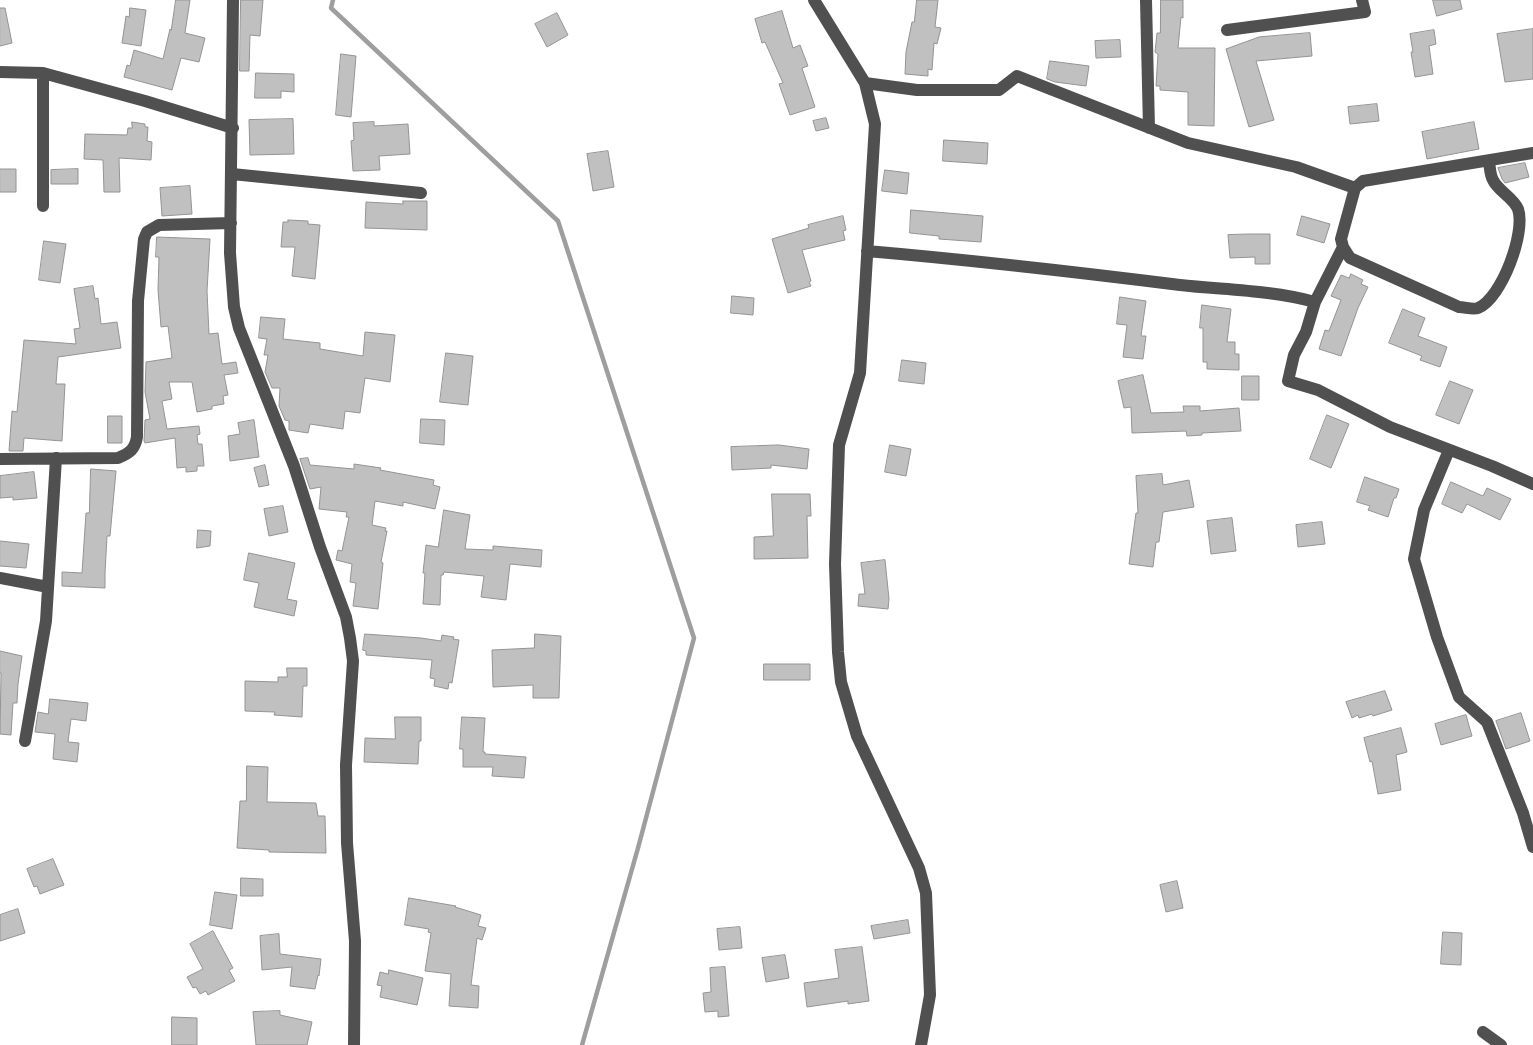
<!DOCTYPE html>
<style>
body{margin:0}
canvas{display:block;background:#fff}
</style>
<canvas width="1533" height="1045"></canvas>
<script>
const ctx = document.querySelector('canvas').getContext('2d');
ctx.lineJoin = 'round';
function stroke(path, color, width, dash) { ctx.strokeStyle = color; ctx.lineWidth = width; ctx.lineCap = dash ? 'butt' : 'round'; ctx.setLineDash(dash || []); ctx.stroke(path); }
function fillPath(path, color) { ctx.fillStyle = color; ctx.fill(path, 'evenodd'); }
const stream = new Path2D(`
 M333 0 331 8 558 221 694 638 638 848 582 1045`);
const building = new Path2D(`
 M176 0H190L185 33 205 38 199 62 181 58 172 90 124 77 127 65 130 66 134 50 163 59 170 29 171 30Z
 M241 0H263L260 36 250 35 249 71H240Z
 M917 0H938L935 27 941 28 937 44 934 43 932 70 928 69V76L905 74 906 52 912 22H914Z
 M1161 0H1183V18L1181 17 1178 48H1215L1214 126 1188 125V92L1160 90V86H1156L1158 54 1155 52 1157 33H1160Z
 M1433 0H1460L1462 9 1437 16Z
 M0 8H5L12 43 0 46Z
 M130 8 146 10 141 46 122 43 126 16 129 17Z
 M782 11 793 48 800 45 808 66 802 68 815 107 790 115 779 84 783 83 765 42 762 43 755 19Z
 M557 13 568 35 547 47 535 24Z
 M1533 29V79L1505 82 1497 34Z
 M1434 30 1436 44 1429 46 1433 74 1415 77 1411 52H1413L1410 34Z
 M1310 33 1312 56 1256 61 1274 120 1249 127 1226 49 1259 37Z
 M1120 40 1121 57 1096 58 1095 41Z
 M341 54 356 56 351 117 336 115Z
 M1050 61 1089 66 1086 86 1055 82 1047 79Z
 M256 73 294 74V92L281 91V98H255Z
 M1377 104 1379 121 1350 124 1348 107Z
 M826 118 829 128 816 131 813 121Z
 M293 119 294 154 250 155 249 120Z
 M132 122 145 124V127H148L147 141 152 142 151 160 119 158 120 192H104L103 160 84 159 85 134 127 135 128 128H132Z
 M374 122V126L408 124 410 154 379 156 380 170 353 171 351 141 354 140 353 123Z
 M1474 122 1479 149 1427 159 1422 132Z
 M944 140 988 143 987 164 943 161Z
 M608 151 614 187 593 191 587 154Z
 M1525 163 1529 177 1505 183 1502 179 1498 168Z
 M0 169H16V192H0Z
 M78 169V184H51V170Z
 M885 170 909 173 907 194 882 191Z
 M190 186 192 214 162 216 160 188Z
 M403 201H427V230L365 228 366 202 403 204Z
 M911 210 983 216 981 242 939 239V236L910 233Z
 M843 216 846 230 843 231 845 240 802 250 811 281 809 282 811 286 788 293 772 239 809 228 808 225Z
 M1302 216 1330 224 1324 243 1297 235Z
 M288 220 308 221V224L320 225 315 279 292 276 295 247H281L283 222H288Z
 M1249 234H1270V264H1255V257L1230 258 1228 235Z
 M157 237 210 239 207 291 209 334 218 333 222 364 236 362 238 373 224 375 228 395 223 396 224 404 212 406V409L197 412 192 382H169L172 399 162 401 167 429 199 426 200 434 197 435 198 444H202L204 466H197V471L186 472V467L177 468 175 438 145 443 144 441 145 420 150 419 145 392 146 362 172 358 168 326 161 327 158 290 159 257H156Z
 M44 241 66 244 60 283 39 280Z
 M1351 274 1363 280 1361 284 1368 287 1358 308 1341 356 1319 349 1325 330 1329 331 1341 300 1331 296 1341 275 1349 278Z
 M93 286 95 299 98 298 101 324 117 322 121 348 58 357 56 384H65L62 441 24 438 23 451H9L12 411 17 412 24 340 76 344 74 329 80 328 74 289Z
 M732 296 754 298 753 315 731 313Z
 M1120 297 1146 301 1141 336H1146L1143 359 1123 357 1127 325 1117 324Z
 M1202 305 1231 309 1227 342H1235V354H1239V370L1207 369V362H1203V328H1200Z
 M1403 309 1425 318 1418 336 1447 347 1440 367 1420 360 1422 356 1389 343Z
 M261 317 285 319 283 339 320 343V349L363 356 365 332 395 335 390 382 365 378 360 413 345 411 343 429 310 424 308 433 289 430V421L285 420 279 406 280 388H272L265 372 268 355H264L267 339 259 338Z
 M446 353 473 356 468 405 440 402Z
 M902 360 926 363 924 384 899 381Z
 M1143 375 1151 413 1184 412 1183 406H1200V411L1239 408 1241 431 1202 433V435L1187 436 1186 431 1132 433 1131 407 1124 408 1118 381Z
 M1242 376H1259V400H1242Z
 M1450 381 1473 390 1459 424 1436 415Z
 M1327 415 1349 424 1331 468 1310 459Z
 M108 416H122V443H108Z
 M421 419 445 420 444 445 420 443Z
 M254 420 259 457 230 461 228 436 240 434 238 423Z
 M779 445 809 449 807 469 771 465V468L732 470 731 447Z
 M890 445 911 449 906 476 885 472Z
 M308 458 310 465 354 469V464L381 468 380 470 434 480 433 485 440 487 435 509 403 502V506L375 501 372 525 386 528 385 531H387L381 562 383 563 378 609 353 606 356 583 350 582 352 564 336 560 338 550 342 551 349 517H346L347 512 319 509 321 487 310 489 300 459Z
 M265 465 269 485 259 487 254 468Z
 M91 469 116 471 110 536H107L105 573V588L62 586V572L82 573 86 513H89Z
 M34 472 37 498 13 500V497L0 498V476Z
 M1162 474 1163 485 1189 480 1194 507 1163 512 1159 542H1156L1153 567 1129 564 1136 513H1138L1136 476Z
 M1365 477 1399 489 1396 498H1394L1388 517 1368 510 1370 506 1357 502Z
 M1451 482 1483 496 1487 488 1511 499 1500 520 1467 504 1462 513 1442 504Z
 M772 494H810L811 516H807L808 558 754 559V537L773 536Z
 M283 506 288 532 269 536 264 509Z
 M444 510 470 515 465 549 493 550V546L542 550 541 567 510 564 506 600 481 597 484 576 444 572 443 575H441L440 605 423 604 425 573H423L426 545 438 547Z
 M1232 518 1236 551 1211 554 1207 521Z
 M1322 522 1325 544 1298 547 1296 525Z
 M198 530 211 531 210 546 197 548Z
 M0 541 29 544 26 568 0 566Z
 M249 553 295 563 287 599 297 601 294 616 254 607 259 583 244 580Z
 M885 560 889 599 888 609 858 606 859 594H865L861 563Z
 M365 634 421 638 441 641 442 635 454 637 453 639 459 640 452 683 449 682 448 689 434 686 435 679 430 678 432 660 366 655V651L363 650Z
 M535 634 561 636 559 698H533V685L493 687 492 650 534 648Z
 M0 651 22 656 18 684 17 703H13L11 735 0 734 1 673H0Z
 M764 664H810V680H764Z
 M287 668H307V686H303L302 717 274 715 275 712 245 711V681L278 682V677H287Z
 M1385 691 1392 710 1373 716 1372 714 1359 718 1358 715 1352 718 1346 702Z
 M50 699 88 703 86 721 71 719 68 742 79 743 77 762 53 759 55 734 35 732 38 712 48 714Z
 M1521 713 1530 741 1506 749 1496 721Z
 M1466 715 1472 736 1441 745 1435 724Z
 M395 717H421V741H419L418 764 364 762 365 738 395 739Z
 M462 717 485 718 483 752H485V754L526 757 524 778 492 776 493 767H463V749H460Z
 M1401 728 1407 752 1396 755 1401 790 1378 794 1372 761 1370 762 1364 738Z
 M247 766 268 767 267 802 316 803 318 816H325L326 853 269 852V850L237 848 240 801H246Z
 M53 859 64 885 40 894 37 886 34 887 27 869Z
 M241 878 263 879V896H241Z
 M1177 881 1183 908 1166 912 1160 885Z
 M215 892 237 895 232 929 210 925Z
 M409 898 456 906 455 907 481 915 478 926 486 928 482 940 477 938 471 985 479 986 478 1008 449 1006 451 974 425 971 431 933 428 932 429 929 405 925Z
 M18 909 25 933 0 941V915Z
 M908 920 910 933 874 939 871 926Z
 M740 927 742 948 719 950 717 929Z
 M213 931 233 968 229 970 235 981 208 995 206 991 200 994 196 987 193 988 187 977 203 969 190 944Z
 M1443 932 1462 933 1461 965 1441 964Z
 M279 934 280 954 321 959 319 976 318 975 315 989 290 986 292 967 262 970 260 936Z
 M862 947 869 1001 848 1004V1001L807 1007 804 983 839 978 835 950Z
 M785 955 789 978 766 982 762 958Z
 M725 967 729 1016 718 1017V1011L705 1012 703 993 711 992 710 968Z
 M389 970 423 978 417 1005 380 997 382 986 377 985 380 972 388 974Z
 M280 1011V1015L312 1022 307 1045H256L253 1012Z
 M172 1017 197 1018V1045H172Z`);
const minor = new Path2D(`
 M233 0 230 253 234 307 239 328 294 466 320 547 346 617 350 638 353 661 346 765 347 843 355 941 354 1045
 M814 0 865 83 875 124 860 373 839 445 835 564 838 652 841 682 857 736 919 868 926 893 930 995 921 1045
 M1146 0 1149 128
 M1227 30 1365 12 1362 0
 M0 72 43 73 145 101 233 128
 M43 73V206
 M865 83 917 90H999L1017 76 1188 143 1296 167 1355 188
 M1489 162C1490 167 1490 175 1493 180 1498 191 1513 197 1518 209 1526 232 1502 298 1478 308 1473 310 1465 307 1459 307L1350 258 1343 247 1341 239 1355 188 1363 181 1533 153
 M232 174 421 193
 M867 251C971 260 1076 272 1180 285 1225 290 1271 290 1315 302L1343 247
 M1315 302 1306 332 1294 355 1288 381 1318 390 1390 427 1492 466 1533 484
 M1449 450 1424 510 1414 559 1437 637 1459 697 1487 722 1523 813 1533 847
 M0 459 118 458C130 453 135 449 137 437L138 301 144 239 147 232 159 225 231 223
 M0 578 48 587
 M25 741 46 621 56 458
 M1483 1032 1501 1045`);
stroke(stream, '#9e9e9e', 4.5);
fillPath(building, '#c0c0c0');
stroke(building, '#949494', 1);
stroke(minor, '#505050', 12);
</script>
